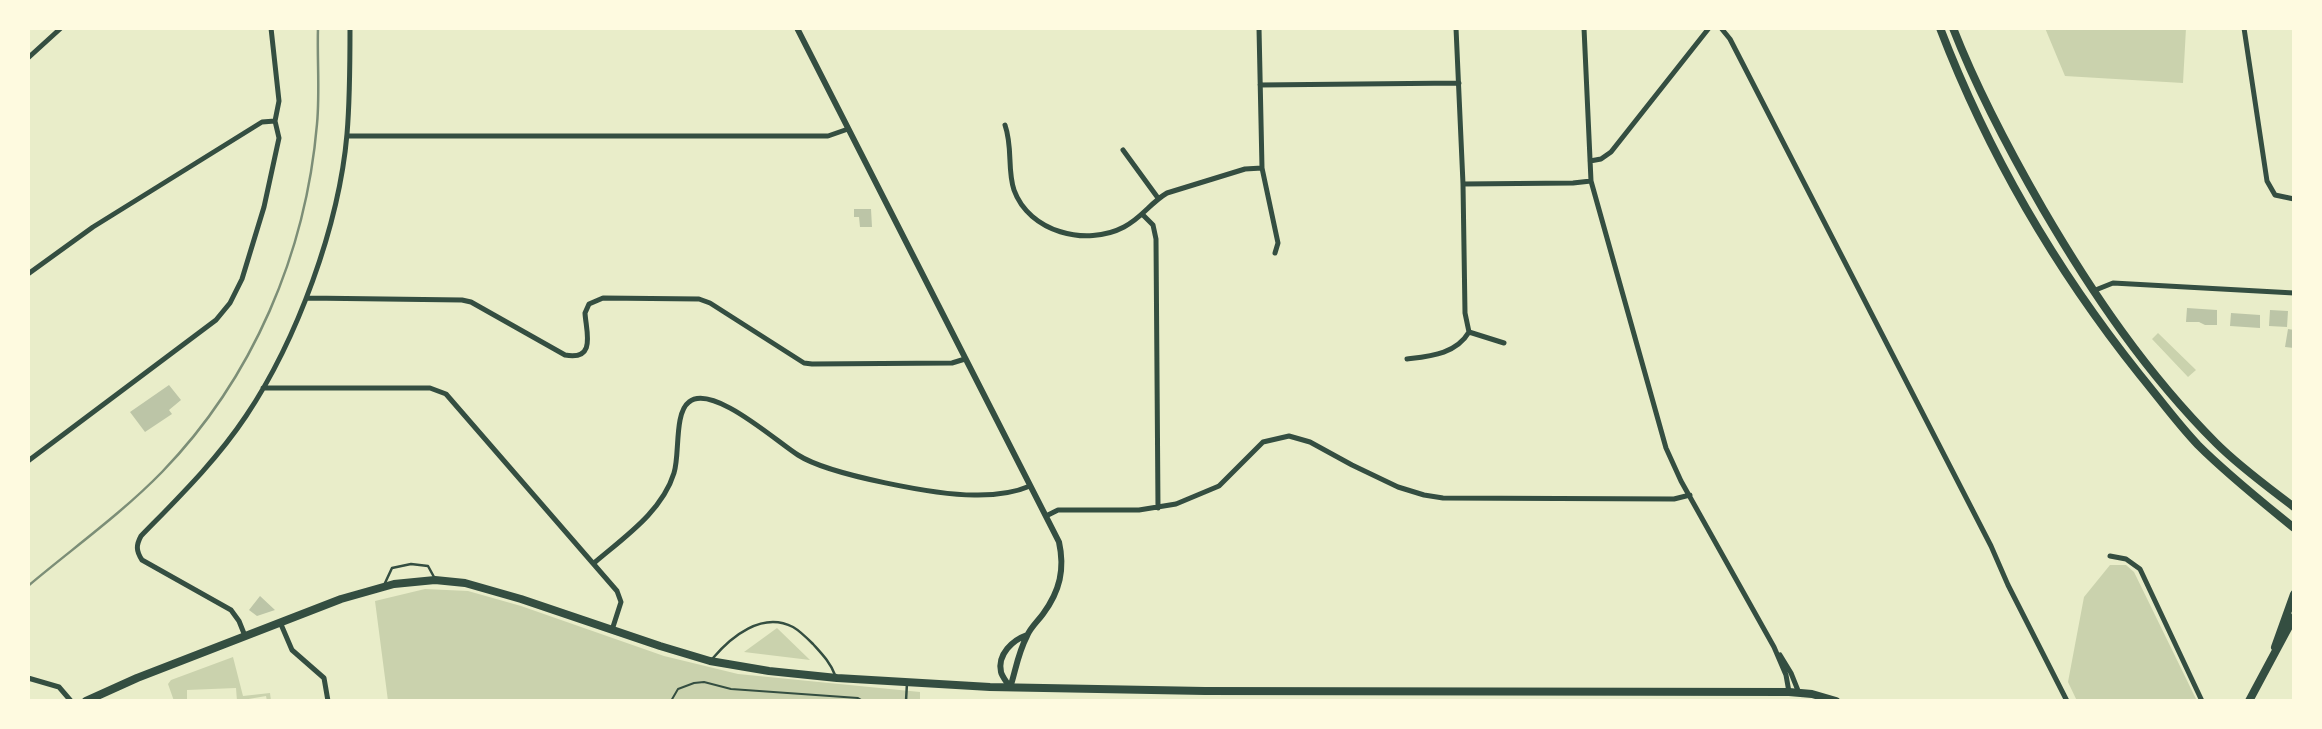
<!DOCTYPE html>
<style>
body{margin:0}
#map{position:relative;width:2322px;height:729px;overflow:hidden;background:#e9edc9;font-family:Arial,sans-serif}
canvas{display:block}
.frame{position:absolute;inset:0;border:30px solid #fefae0;pointer-events:none}
</style>
<div id="map">
<canvas width="2322" height="729"></canvas>
<div class="frame"></div>
</div>
<script>
const ctx = document.querySelector('canvas').getContext('2d');
ctx.lineJoin = 'round';
function fillPath(path, color) { ctx.fillStyle = color; ctx.fill(path, 'evenodd'); }
function stroke(path, color, width, dash) { ctx.strokeStyle = color; ctx.lineWidth = width; ctx.lineCap = dash ? 'butt' : 'round'; ctx.setLineDash(dash || []); ctx.stroke(path); }
const green = new Path2D(`
 M2045 28H2186L2183 83 2065 76Z
 M2158 333 2196 370 2188 377 2152 339Z
 M2110 565H2126L2134 572 2197 701H2077L2068 682 2084 597Z
 M425 589 468 591 521 606 664 656 738 674 920 692V701H388L375 601Z
 M777 628 810 660 744 652Z
 M233 657 243 696 270 693 271 701H267L266 696 237 701 236 688 187 690V701H174L168 684 171 680Z`);
const building = new Path2D(`
 M854 209H871L872 227H860L859 217H854Z
 M2187 308 2217 310V325H2205L2199 322H2186Z
 M2270 310 2288 311 2287 327 2269 326Z
 M2231 313 2260 315V328L2230 326Z
 M2288 329 2294 330V348L2285 347Z
 M169 385 181 400 169 410 172 414 145 432 130 412Z
 M260 596 275 610 257 616 249 610Z`);
const path = new Path2D(`
 M671 701 678 689 694 683 704 682 731 689 858 698 863 701`);
const service = new Path2D(`
 M385 583 392 568 411 564 428 566 434 577
 M713 658C731 637 762 611 793 627 800 631 807 638 813 644 822 654 830 662 835 675
 M906 701 907 683`);
const minor = new Path2D(`
 M1259 28 1262 168 1278 243 1275 253
 M1456 28 1463 184 1465 313 1469 332 1504 343
 M1584 28 1591 181 1666 448 1681 481 1774 647 1786 675 1789 692
 M1721 28 1730 39 1991 546 2008 585 2067 701
 M2244 28 2267 181 2275 195 2294 199
 M28 58 61 28
 M1260 85 1459 83
 M1005 125C1013 148 1007 169 1014 190 1029 232 1086 247 1124 227 1143 217 1150 203 1167 193L1245 169 1262 168
 M347 136H828L848 129
 M1123 150 1158 198
 M1590 161 1601 159 1611 152 1709 28
 M1463 184 1573 183 1591 181
 M1143 215 1153 225 1156 239 1158 508
 M28 274 93 227 262 122 275 121
 M2093 291 2113 283 2294 293
 M307 298 462 300 471 302 565 355C597 361 586 331 585 313L589 304 603 298 699 299 710 303 804 363 812 364 952 363 965 359
 M1407 359C1431 356 1456 354 1469 332
 M263 388H430L446 394 617 591 621 602 612 630
 M28 461 216 320 230 303 242 279 264 207 279 138 275 121 279 101 271 28
 M1046 516 1058 510H1139L1176 504 1219 486 1263 442 1289 436 1310 442 1352 465 1398 487 1424 495 1443 498 1674 499 1690 495
 M2110 556 2126 559 2140 569 2202 701
 M594 563C623 538 662 512 674 473 680 455 674 413 689 402 712 383 777 442 798 455 829 475 940 496 978 495 996 495 1014 493 1030 486
 M280 622 292 650 324 678 328 701
 M245 636 239 621 231 610 142 560C136 551 136 545 141 536 178 498 216 461 246 416 297 340 339 226 347 134 350 99 350 63 350 28
 M1780 655 1791 673 1799 693
 M28 678 59 687 71 701`);
const tertiary = new Path2D(`
 M797 28 1059 542C1065 569 1060 591 1043 614 1038 621 1030 628 1027 636 1018 653 1016 669 1010 688
 M1010 688C1008 683 1002 677 1001 672 997 654 1013 640 1027 635`);
const primary = new Path2D(`
 M1940 28C1988 153 2057 271 2140 375 2159 398 2177 423 2198 445 2228 475 2261 501 2294 528
 M1953 28C1978 92 2009 150 2043 209 2092 293 2147 374 2216 443 2240 467 2268 487 2294 507
 M2275 647 2294 594
 M86 701 137 678 341 599 394 584 435 580 465 583 521 599 660 646 710 661 769 671 837 678 990 687 1205 691 1789 692 1812 694 1836 701
 M2249 701 2294 617`);
const rail = new Path2D(`
 M28 586C73 548 121 514 162 472 253 378 306 253 317 124 320 92 317 60 318 28`);
fillPath(green, '#cad2ad');
fillPath(building, '#bcc5a7');
stroke(path, '#344e41', 2);
stroke(service, '#344e41', 2.5);
stroke(minor, '#344e41', 5);
stroke(tertiary, '#344e41', 6);
stroke(primary, '#344e41', 8);
stroke(rail, '#7c8e77', 2.5);
</script>
